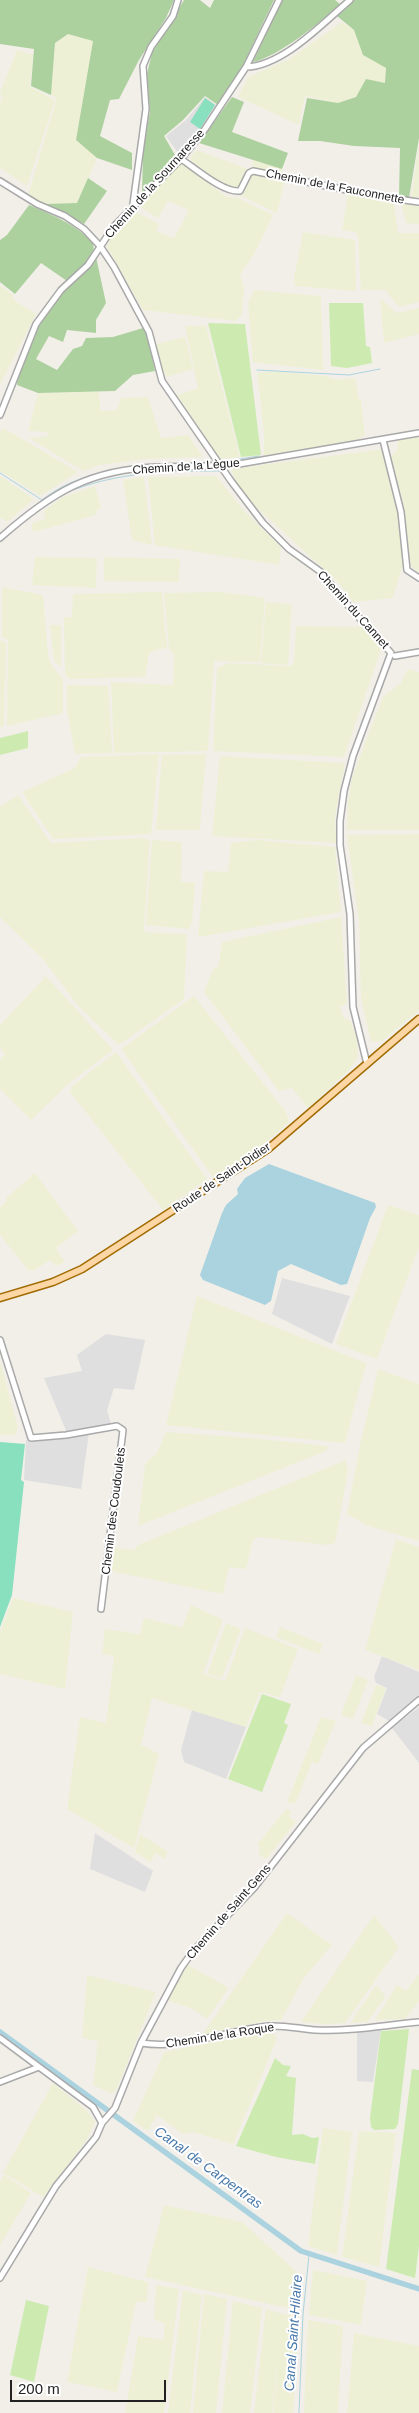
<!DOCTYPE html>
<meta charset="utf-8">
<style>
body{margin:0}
#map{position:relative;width:419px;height:2413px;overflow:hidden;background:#f2efe9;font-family:Helvetica,sans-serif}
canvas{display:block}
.scale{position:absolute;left:10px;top:2380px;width:156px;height:22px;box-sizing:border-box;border:2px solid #222;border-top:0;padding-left:6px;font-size:15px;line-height:18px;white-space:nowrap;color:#222;-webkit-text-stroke:4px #fff;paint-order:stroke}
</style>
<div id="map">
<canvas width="419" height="2413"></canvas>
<div class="scale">200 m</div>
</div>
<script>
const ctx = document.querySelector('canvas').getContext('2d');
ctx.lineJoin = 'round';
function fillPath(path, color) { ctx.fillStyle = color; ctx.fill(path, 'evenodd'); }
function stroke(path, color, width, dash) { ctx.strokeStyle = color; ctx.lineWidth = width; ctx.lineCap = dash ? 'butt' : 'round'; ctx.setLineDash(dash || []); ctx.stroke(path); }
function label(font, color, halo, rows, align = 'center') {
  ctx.font = font + ' Helvetica,sans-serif'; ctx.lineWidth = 4; ctx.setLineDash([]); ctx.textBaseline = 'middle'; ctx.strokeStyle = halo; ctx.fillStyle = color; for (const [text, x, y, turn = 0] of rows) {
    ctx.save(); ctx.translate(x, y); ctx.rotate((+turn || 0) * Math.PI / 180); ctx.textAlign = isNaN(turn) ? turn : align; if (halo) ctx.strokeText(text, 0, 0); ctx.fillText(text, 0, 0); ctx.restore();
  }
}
const residential = new Path2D(`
 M205 97 219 107 204 129 180 156 166 136 186 120Z
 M282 1278 350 1296 332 1344 272 1314Z
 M106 1334 145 1340 134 1390 114 1388 107 1410 111 1424 67 1433 44 1378 82 1371 77 1355Z
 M89 1433 81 1489 24 1480 26 1440Z
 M382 1656 419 1672V1695L389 1721 377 1714 387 1688 376 1683 374 1677Z
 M419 1707V1763L392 1728Z
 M192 1710 246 1727 226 1779 184 1762 181 1750Z
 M95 1833 153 1871 145 1892 90 1869Z
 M381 2030 373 2082 357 2081V2031Z`);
const farmland = new Path2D(`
 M342 22 354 30 363 55 386 68 385 84 356 97 338 103 305 96 299 125 238 97 248 77 288 60Z
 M68 34 93 41 76 140 97 158 78 203 45 204 28 195 57 98 51 95 55 43Z
 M17 50 33 55 30 87 55 100 27 186 0 168V105L2 98 0 92Z
 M419 144V197L411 198Z
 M197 150 248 169 244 181 237 189 218 182 192 162 190 157Z
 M253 159 282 169 283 175 252 169Z
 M180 163 196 170 207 182 227 197 238 198 273 215 256 251 240 275 244 287 242 314 236 321 143 310 107 247 109 240 134 211 159 224 156 231 174 238 189 210 168 201 158 218 140 207 144 197Z
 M255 173 285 180 277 213 239 195 249 176Z
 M348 194 394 201 398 233H419V302L399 307 385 290H361L358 236 355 232 342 230Z
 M401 203 419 204V224L406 223Z
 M303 232 355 240 356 291 295 286 294 278Z
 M0 285 14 296 12 299 36 314 0 385Z
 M254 290 321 296 323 370 253 362 248 303Z
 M380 298 396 313 419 308V334L384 343Z
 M185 326H206L240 457 220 459 177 395 198 388Z
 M185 337 193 369 167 377 159 364 156 344Z
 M273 371 326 376 336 380 355 378 359 400H361L365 435 357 440 264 456V433L257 373Z
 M99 392 101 411 117 410 121 398 148 397 161 438 188 435 203 457 146 459 99 465 83 471 29 438 48 436 47 432 28 431 38 393Z
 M2 428 12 433 78 472 40 496 0 471V432Z
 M419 435V573L408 563 403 502 391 456 397 451 398 440Z
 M384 449 398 507 403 564 393 598 353 602 338 582 257 508 236 482 231 469Z
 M0 476 34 499 7 522 0 517Z
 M216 476 244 511 281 547 279 565 155 545 148 477Z
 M144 477 152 545 132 540 123 480Z
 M95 486 101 508 97 510 96 515 34 532 32 530V523L45 519 44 511 61 498Z
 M35 557 97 558 96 588 32 585Z
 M104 557 180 559 179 582 104 581Z
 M2 587 43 595 48 655 51 664 63 679V713L7 726 8 640 2 637Z
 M162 592 167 648 155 650 149 654 145 677 70 679 65 675 64 617H72L73 594Z
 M221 592 265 598 260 662 214 661 208 751 114 753 111 682 173 685 174 654 169 649 164 593Z
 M266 602 292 604 288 665 261 663Z
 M50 625H61V667L54 660Z
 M296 626 362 627 382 647 344 757 213 751 217 668 228 663 290 666 294 663Z
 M0 641 6 642 4 726 0 727Z
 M408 669 419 672V830H347L348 803 352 778 364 746 383 697 401 683Z
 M67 685 108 686 112 753 75 754 67 711Z
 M159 754 151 834 53 839 22 792 75 768 81 757Z
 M206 754 200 830H156L162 755Z
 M220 756 345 763 335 816 336 843 212 836Z
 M18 795 51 843 144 838 150 840 144 928 145 932 187 934 184 999 119 1045 78 1006 43 959 0 917V807Z
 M419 834V1010L382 1041 371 1042 361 998 359 921 347 835Z
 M152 840 182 842 181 882 195 883 192 922 189 929 146 925Z
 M258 840 335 847 341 912 198 937 204 871 228 872 231 843Z
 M341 917 347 1003 340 1007 344 1019 350 1020 357 1039 358 1057 348 1071 308 1108 292 1088 279 1091 204 992 213 969 218 967 222 942Z
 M46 976 113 1050 68 1084 31 1120 0 1089V1060L5 1054 0 1048V1025Z
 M194 996 286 1112 289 1122 258 1149 213 1177 121 1049Z
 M116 1052 207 1179 163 1210 70 1092 72 1086Z
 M35 1173 78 1231 56 1248 65 1262 56 1266 50 1260 33 1271 28 1270 0 1235V1207L7 1201 6 1198Z
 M388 1205 419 1215V1247L377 1359 336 1344Z
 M197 1296 366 1363 345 1443 166 1425Z
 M0 1361 18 1428 15 1435H0Z
 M378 1369 419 1384V1541L366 1525 347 1514 360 1445Z
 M166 1432 251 1438 328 1446 326 1451 138 1526 145 1464 157 1453Z
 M346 1460 348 1471 335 1543 327 1545 259 1537 253 1540 246 1569 229 1567 223 1594 110 1571 108 1567 111 1547 134 1550 138 1545Z
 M396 1539 419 1547V1670L365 1650Z
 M13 1598 73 1612 65 1689 0 1674V1632Z
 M191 1605 223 1620 203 1674 225 1681 245 1628 298 1649 280 1697 260 1692 246 1727 152 1698 141 1745 159 1754 134 1848 67 1809 80 1717 106 1723 114 1656 102 1654 105 1629 140 1634 144 1618 182 1627Z
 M226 1623 241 1629 222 1678 207 1674Z
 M280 1627 323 1644 319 1654 276 1637Z
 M356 1675 368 1680 353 1719 341 1715Z
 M376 1685 386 1688 372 1726 361 1723Z
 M321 1717 336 1721 318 1764 312 1762 295 1804 287 1802Z
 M286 1809 291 1811 289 1816 296 1822 266 1859 259 1855 260 1847 257 1845Z
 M140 1834 168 1852 164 1859 156 1853 150 1862 135 1852Z
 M287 1913 332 1945 304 1978 281 2020 265 2021 202 2035Z
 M374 1915 399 1947 345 2023 324 2024 301 2022Z
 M188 1965 229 1988 207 2019 193 2009 167 2000Z
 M419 1974V2001L405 2019 375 2020 397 1985 406 1991Z
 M87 1975 156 1992 117 2088 112 2094 93 2085 98 2041 82 2038Z
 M376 1985 383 1993 385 1998 367 2022 350 2023Z
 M261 2033 274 2034 277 2039 233 2144 193 2132 183 2134 157 2115 148 2131 133 2121 164 2052Z
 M53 2083 86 2110 95 2122 86 2141 43 2197 3 2173Z
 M323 2128 352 2132 337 2255 308 2246Z
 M359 2131 396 2133 379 2267 342 2257Z
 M4 2175 31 2193 0 2245V2182Z
 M164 2205 242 2222 298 2273 288 2308 145 2277Z
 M88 2267 148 2282 147 2302H136L117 2392 67 2382Z
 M313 2270 367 2281 361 2325 309 2315Z
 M156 2285 179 2289 164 2413H125L138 2336 163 2340 165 2324 154 2319Z
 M183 2290 202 2295 190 2413H168Z
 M204 2294 227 2299 216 2413H193Z
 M233 2301 262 2308 250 2413H222Z
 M266 2309 283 2314 299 2316 293 2413H273L281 2331 272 2413H254Z
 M308 2320 343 2326 338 2413H304Z
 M354 2333 419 2346V2413H347Z`);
const grass = new Path2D(`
 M329 303H363L366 346 370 347 372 363 347 368 331 366Z
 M208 323 245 324 261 455 241 457Z
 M28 731V748L0 755V738Z
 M262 1694 291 1704 284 1723 288 1725 262 1792 228 1779Z
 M409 2029 398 2124 395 2129 374 2130 371 2127 370 2118 381 2031Z
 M275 2058 283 2065 291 2066 286 2076 296 2078 292 2135 303 2134 312 2138 319 2137 315 2164 276 2157 236 2146Z
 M412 2069 419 2070V2246L415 2278 386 2269Z
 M26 2300 49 2306 34 2382 10 2375Z`);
const forest = new Path2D(`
 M0 0H174L166 18 139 60 119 99 110 100 100 136 132 153V170L97 158 76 140 93 41 68 34 55 43 51 95 31 86 34 49 0 44Z
 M184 0H200L210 8 214 0H274L241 69 218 105 205 96 183 120 164 136 178 160 142 194 143 153 150 111 147 74 152 53Z
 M282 0H335L340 4C323 21 276 58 253 62Z
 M354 0H419V138L409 198 399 197 400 148 354 146 320 141H298L307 98 338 103 356 97 366 79 385 83 386 68 363 55 354 30 337 16Z
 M232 97 244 102 232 132 288 153 282 169 199 143Z
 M88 178 107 191 84 224 45 204 77 203Z
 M29 205C55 216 72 223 93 242L94 253 77 274 67 281 41 263 15 294 0 282V240L7 235Z
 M96 257 106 303 96 320V333L67 330 63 342 49 336 36 359 57 370 73 349 82 346 86 338 113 337 143 328 147 333 155 371 133 375 115 391 38 393 17 385C18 372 22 362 27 351 44 309 65 289 96 257Z`);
const pitch = new Path2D(`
 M205 98 215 105 200 129 190 122Z
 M0 1442 25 1444 21 1480 24 1482 12 1595 0 1627Z`);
const water = new Path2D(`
 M269 1164 375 1203 376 1207 370 1218 347 1284 341 1285 291 1264 278 1271 271 1301 265 1305 203 1280 200 1275 222 1213 226 1205 238 1194 237 1189 245 1178Z`);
const stream = new Path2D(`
 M257 370 349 375 380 369
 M221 462 259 456
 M138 466 212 462
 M0 473 42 500C66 481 96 472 126 468
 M68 492C117 472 167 471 219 471
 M47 505 62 495
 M299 2413 303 2314 309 2255`);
const canal = new Path2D(`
 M0 2032 301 2251 419 2289`);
const minor = new Path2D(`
 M246 67C283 66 323 23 350 0
 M181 159C195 168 223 193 240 191L249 173 253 171C308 182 363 195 419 202
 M0 181 37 204 65 216 84 229 100 246 114 267 149 332 162 381 231 481 263 523 289 549 321 572 345 602 391 653 353 756 344 791 340 821V845L350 914 353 1007 367 1064
 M133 204 146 109 143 66 151 47 173 16 178 0
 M0 415 36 324 61 290 88 265 114 226 181 159 205 129 246 67 279 0
 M383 440 401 512 407 570 419 578
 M0 538C51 493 89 469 159 467 186 466 212 467 239 464L419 433
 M395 656 419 652
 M0 1340 31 1438 66 1435 117 1426 123 1430 101 1609
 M0 2038 93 2107 102 2123
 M141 2043C185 2050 226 2030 269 2026 285 2025 300 2029 315 2030 349 2032 385 2025 419 2022
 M0 2082 39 2067
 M0 2278 56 2186 96 2137 102 2123 115 2108 141 2043 181 1968 193 1951 254 1888 363 1748 419 1700`);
const major = new Path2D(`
 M0 1298 53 1282 82 1269 268 1149 419 1019`);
const streetNames = [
 ["Chemin de la Sournaresse",155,184,-48],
 ["Chemin de la Fauconnette",335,187,11],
 ["Chemin de la Lègue",186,467,-4],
 ["Chemin du Cannet",353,610,48],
 ["Route de Saint-Didier",222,1178,-34],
 ["Chemin des Coudoulets",114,1511,-83],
 ["Chemin de Saint-Gens",229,1912,-49],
 ["Chemin de la Roque",220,2036,-9]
];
const waterNames = [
 ["Canal de Carpentras",208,2168,36],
 ["Canal Saint-Hilaire",294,2333,-86]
];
fillPath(residential, '#e0dfdf');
fillPath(farmland, '#eef0d5');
fillPath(grass, '#cdebb0');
fillPath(forest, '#add19e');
fillPath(pitch, '#88e0be');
fillPath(water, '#aad3df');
stroke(stream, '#aad3df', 1);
stroke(canal, '#aad3df', 5.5);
stroke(minor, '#a9a9a9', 8);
stroke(major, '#a06b00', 9);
stroke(minor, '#fff', 5);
stroke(major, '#fcd6a4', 6);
label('12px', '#222', '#fff', streetNames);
label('italic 14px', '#4a7aab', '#fff', waterNames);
</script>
